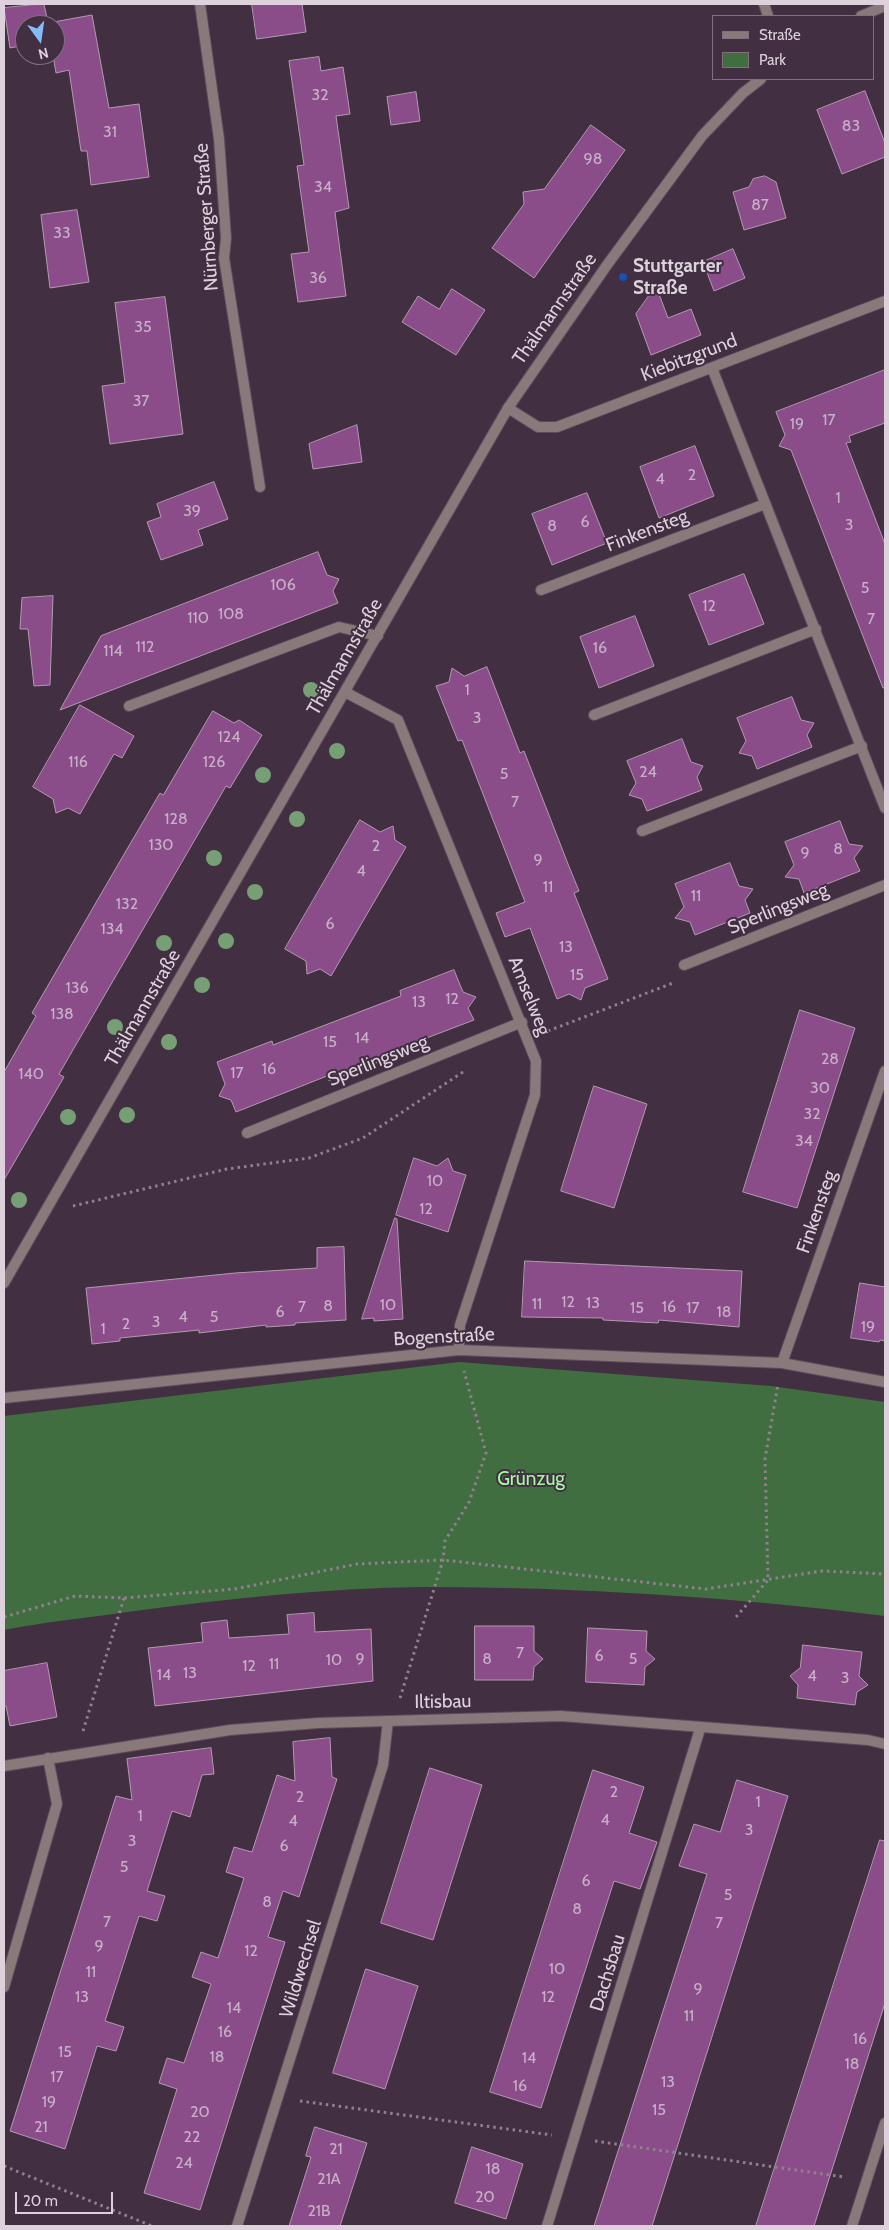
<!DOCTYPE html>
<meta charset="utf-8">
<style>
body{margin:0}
#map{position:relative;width:889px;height:2230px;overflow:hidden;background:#422f41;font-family:Cabin,sans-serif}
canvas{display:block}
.frame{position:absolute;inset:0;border:5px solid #ddd1dc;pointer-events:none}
.legend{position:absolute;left:712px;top:15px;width:162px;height:65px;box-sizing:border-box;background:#422f41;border:1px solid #80707f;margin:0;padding:6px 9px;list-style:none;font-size:15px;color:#ddd1dc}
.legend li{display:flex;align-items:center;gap:10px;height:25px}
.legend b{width:25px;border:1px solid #80707f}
.north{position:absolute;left:15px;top:15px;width:50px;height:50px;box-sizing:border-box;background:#422f41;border:1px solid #80707f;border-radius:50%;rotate:166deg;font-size:14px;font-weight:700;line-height:20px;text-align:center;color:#ddd1dc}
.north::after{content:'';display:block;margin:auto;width:18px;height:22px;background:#82bcfa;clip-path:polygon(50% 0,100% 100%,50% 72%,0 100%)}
.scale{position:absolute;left:15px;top:2192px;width:98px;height:22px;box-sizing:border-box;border:2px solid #ddd1dc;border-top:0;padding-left:6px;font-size:15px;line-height:18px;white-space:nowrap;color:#ddd1dc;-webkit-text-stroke:4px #422f41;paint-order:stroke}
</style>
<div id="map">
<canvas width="889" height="2230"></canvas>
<div class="frame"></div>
<ul class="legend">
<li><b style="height:6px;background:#89797b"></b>Straße</li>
<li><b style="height:14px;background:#406e40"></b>Park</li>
</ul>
<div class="north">N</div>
<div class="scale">20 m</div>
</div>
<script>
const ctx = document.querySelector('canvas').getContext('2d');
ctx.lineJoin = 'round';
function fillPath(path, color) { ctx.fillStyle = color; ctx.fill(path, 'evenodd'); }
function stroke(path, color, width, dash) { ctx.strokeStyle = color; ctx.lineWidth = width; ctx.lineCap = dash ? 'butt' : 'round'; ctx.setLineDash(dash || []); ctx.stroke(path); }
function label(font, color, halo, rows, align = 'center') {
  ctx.font = font + ' Cabin,sans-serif'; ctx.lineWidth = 4; ctx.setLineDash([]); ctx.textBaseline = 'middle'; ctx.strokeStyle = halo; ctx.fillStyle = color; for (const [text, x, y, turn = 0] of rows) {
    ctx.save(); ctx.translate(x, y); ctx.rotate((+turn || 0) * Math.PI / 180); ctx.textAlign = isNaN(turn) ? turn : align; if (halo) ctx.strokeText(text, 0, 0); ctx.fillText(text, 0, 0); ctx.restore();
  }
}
const green = new Path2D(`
 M459 1362 771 1386 885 1402V1616C732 1597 578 1587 424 1587 326 1588 224 1599 127 1612 86 1618 44 1622 4 1630V1416Z`);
const building = new Path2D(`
 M44 4 48 23 92 15 109 108 139 104 149 177 91 185 87 151H81L69 70 56 73 53 55H55V25H25V45L10 48 4 8Z
 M252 4H302L306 32 257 39Z
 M319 57 321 71 343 67 350 114 336 116 349 208 335 212 346 296 298 302 291 254 309 252 297 166 304 165 289 61Z
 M865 91 885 143V157L842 174 817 110Z
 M416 92 420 121 391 125 387 97Z
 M591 125 625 150 534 278 492 248 524 204 523 192 544 189Z
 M765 176 776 182 786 218 744 230 733 192 749 187 753 179Z
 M77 210 89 282 50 288 41 215Z
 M733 249 745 278 714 291 703 262Z
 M656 286 668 318 691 309 701 335 651 355 636 314Z
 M452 289 485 310 456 355 402 322 418 296 439 309Z
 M165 297 183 434 110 444 102 386 125 383 115 303Z
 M885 370V423L849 436 851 442 846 443 885 544V688H883L791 450 779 446 785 435 776 412Z
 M357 425 362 462 313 469 309 444Z
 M695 446 714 496 659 518 640 467Z
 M214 482 228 519 198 530 203 545 161 560 147 522 161 517 157 504Z
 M587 493 607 543 552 565 532 514Z
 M318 552 327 575 339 579 333 591 338 603 60 710 101 636Z
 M744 574 764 624 709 645 689 595Z
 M53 596 50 685 34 686 28 629H20L22 598Z
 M635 616 654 666 599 688 580 637Z
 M487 667 520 753 524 751 568 864 579 891 574 893 608 979 585 988 581 1000 569 994 557 999 530 928 505 937 496 913 525 902 462 740 458 741 436 686 449 682 452 668 464 676Z
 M792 697 801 720 814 723 807 735 812 747 757 769 752 756 739 753 746 741 737 718Z
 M80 705 134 736 122 758 114 754 80 814 68 808 56 813 53 799 33 787Z
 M213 711 234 723 239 720 262 735 230 788 226 786 59 1074 64 1077 4 1180V1072L36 1016 32 1013 123 856 160 793 163 795Z
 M682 739 691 762 703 766 697 777 702 790 647 811 642 799 629 795 636 783 627 761Z
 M360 820 380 832 393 826 395 840 406 847 331 976 320 969 307 974 306 961 285 949Z
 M840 821 849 844 863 846 854 858 860 871 804 893 799 879 785 877 794 865 785 842Z
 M730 863 739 886 753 889 745 900 750 913 695 935 690 922 675 918 684 907 675 884Z
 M454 970 463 992 476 997 468 1008 474 1020 382 1055 384 1060 329 1081 327 1076 236 1112 231 1100 219 1096 225 1084 217 1062 272 1041 273 1045 401 996 400 991Z
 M800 1010 855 1028 797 1208 743 1192Z
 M594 1086 647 1104 614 1208 561 1191Z
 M414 1158 437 1166 448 1158 453 1171 466 1175 448 1232 396 1215Z
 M395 1218 397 1219 403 1319 374 1321V1318L362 1319Z
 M344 1247 346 1320 295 1323V1325L266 1327V1325L199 1333V1330L120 1338V1341L92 1344 86 1288 235 1273 317 1268V1248Z
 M525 1261 742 1271 739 1327 659 1320 658 1323 603 1320V1318L522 1317Z
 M860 1283 885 1287V1341L880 1340 879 1342 851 1338Z
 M314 1613 315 1632 371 1629 373 1681 155 1706 148 1648 203 1642 201 1623 227 1620 229 1638 289 1634 287 1615Z
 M475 1626H534V1651L543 1659 534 1667 533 1680H475Z
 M588 1628 647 1631 646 1651 655 1659 645 1667 644 1685 586 1682Z
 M803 1645 862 1652 859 1676 868 1685 857 1692 855 1705 797 1698 798 1685 790 1676 800 1668Z
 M47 1663 57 1717 10 1726 6 1706H4V1671Z
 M330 1738 332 1777 337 1779 299 1897 283 1891 268 1937 285 1942 200 2210 144 2193 177 2089 159 2083 167 2058 184 2063 211 1984 192 1977 201 1952 218 1958 244 1878 226 1872 234 1847 252 1852 277 1775 295 1781 293 1742Z
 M211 1748 214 1774 202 1775 190 1817 172 1811 147 1891 165 1896 157 1921 139 1916 114 1993 105 2021 124 2027 116 2051 97 2046 65 2149 10 2131 116 1796 132 1800 127 1759Z
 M430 1768 482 1785 433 1940 381 1923Z
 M593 1770 644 1787 629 1833 657 1842 640 1889 614 1881 541 2108 490 2092Z
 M737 1780 788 1796 667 2179 652 2226H594L707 1874 679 1866 694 1824 720 1832Z
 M880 1840 885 1841V2003L814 2226H756Z
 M366 1969 418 1986 385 2089 333 2073Z
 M315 2127 367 2143 340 2226H289L311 2157 306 2156Z
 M472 2147 523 2164 506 2219 455 2203Z`);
const path = new Path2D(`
 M548 1031 673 983
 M73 1206 227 1169 309 1158 363 1138 463 1072
 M4 1617 75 1596 124 1598 235 1589 357 1564 443 1560 706 1589 822 1571 885 1574
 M736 1617 768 1580 765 1459 778 1384
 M400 1698 443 1560 445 1541 469 1502 486 1453 464 1371
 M83 1731 124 1598
 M300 2101 552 2135
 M595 2141 844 2177
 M4 2166 152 2226`);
const service = new Path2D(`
 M541 590 765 504
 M129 706 339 627 378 636
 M594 715 816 629
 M642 831 862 746
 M684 965 885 885
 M247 1133 522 1022`);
const minor = new Path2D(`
 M200 4 219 139 226 238 224 258 260 487
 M764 4 768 16
 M712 368 885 808
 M508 408 538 427H557L885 301
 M345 692 398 720 536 1061 535 1095 460 1325 459 1350
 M782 1363 885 1071
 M4 1398 459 1350 782 1363 885 1382
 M4 1766 230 1730 318 1723 388 1721 561 1716 868 1740 885 1744
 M4 1987 57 1804 48 1758
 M237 2226 383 1765 388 1721
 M547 2226 700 1729
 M852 2226 885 2123`);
const tertiary = new Path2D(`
 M861 16 885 6
 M4 1283 508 408 607 265 702 136 743 93 761 79`);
const trees = [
 [311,690],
 [337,751],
 [263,775],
 [297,819],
 [214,858],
 [255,892],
 [226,941],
 [164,943],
 [202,985],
 [115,1027],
 [169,1042],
 [127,1115],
 [68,1117],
 [19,1200]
];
const markers = [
 [623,277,5,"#1a4fb4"]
];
const numberNames = [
 ["32",320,95],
 ["83",851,126],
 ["31",110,132],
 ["98",593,159],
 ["34",323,187],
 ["87",760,205],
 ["33",62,233],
 ["36",318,278],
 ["35",143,327],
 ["37",141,401],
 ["17",829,420],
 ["19",797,424],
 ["2",692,475],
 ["4",660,479],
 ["1",838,498],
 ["39",192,511],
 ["6",585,522],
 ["3",849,525],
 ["8",552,526],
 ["106",283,585],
 ["5",865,588],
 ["12",709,606],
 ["108",231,614],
 ["110",198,618],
 ["7",871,619],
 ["112",145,647],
 ["16",600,648],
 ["114",113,651],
 ["1",467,690],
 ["3",477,718],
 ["124",229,737],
 ["116",78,762],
 ["126",214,762],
 ["24",648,772],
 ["5",504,774],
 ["7",515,802],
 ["128",176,819],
 ["130",161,845],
 ["2",376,846],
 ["8",838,849],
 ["9",805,853],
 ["9",538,860],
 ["4",361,871],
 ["11",548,887],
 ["11",696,896],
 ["132",127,904],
 ["6",330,924],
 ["134",112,929],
 ["13",566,947],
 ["15",577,975],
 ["136",77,988],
 ["12",452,999],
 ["13",419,1002],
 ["138",62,1014],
 ["14",362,1038],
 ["15",330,1042],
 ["28",830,1059],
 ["16",269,1069],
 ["17",237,1073],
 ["140",31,1074],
 ["30",820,1088],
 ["32",812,1114],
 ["34",804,1141],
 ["10",435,1181],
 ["12",426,1209],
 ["12",568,1302],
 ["13",593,1303],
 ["11",537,1304],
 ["10",388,1305],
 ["8",328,1306],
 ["7",302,1307],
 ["16",669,1307],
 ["15",637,1308],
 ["17",693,1308],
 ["6",280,1312],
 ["18",724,1312],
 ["4",183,1317],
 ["5",214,1317],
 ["3",156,1322],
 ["2",126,1324],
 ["19",868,1327],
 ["1",103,1329],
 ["7",520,1653],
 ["6",599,1656],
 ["9",360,1659],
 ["8",487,1659],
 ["5",633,1659],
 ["10",334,1660],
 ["11",274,1664],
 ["12",249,1666],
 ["13",190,1673],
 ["14",164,1675],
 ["4",812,1676],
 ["3",845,1678],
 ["2",614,1792],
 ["2",300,1797],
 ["1",758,1802],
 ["1",140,1816],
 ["4",605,1820],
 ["4",293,1821],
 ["3",749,1830],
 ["3",132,1841],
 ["6",284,1846],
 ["5",124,1867],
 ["6",586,1881],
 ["5",728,1895],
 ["8",267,1902],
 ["8",577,1909],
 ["7",107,1922],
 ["7",719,1923],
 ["9",99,1946],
 ["12",251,1951],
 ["10",557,1969],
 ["11",91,1972],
 ["9",698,1989],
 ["13",82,1997],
 ["12",548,1997],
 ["14",234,2008],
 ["11",689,2016],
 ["16",225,2032],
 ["16",860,2039],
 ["15",65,2052],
 ["18",217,2057],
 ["14",529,2058],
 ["18",852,2064],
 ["17",57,2077],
 ["13",668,2082],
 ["16",520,2086],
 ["19",49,2102],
 ["15",659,2110],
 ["20",200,2112],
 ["21",41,2127],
 ["22",192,2137],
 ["21",336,2149],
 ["24",184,2163],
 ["18",493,2169],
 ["21A",329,2179],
 ["20",485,2197],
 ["21B",319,2211]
];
const streetNames = [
 ["Nürnberger Straße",207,217,-94],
 ["Thälmannstraße",555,309,-55],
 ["Kiebitzgrund",689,358,-21],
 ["Finkensteg",647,531,-21],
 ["Thälmannstraße",345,657,-60],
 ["Sperlingsweg",778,909,-22],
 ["Amselweg",529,996,68],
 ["Thälmannstraße",143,1008,-60],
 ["Sperlingsweg",378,1061,-22],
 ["Finkensteg",817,1212,-71],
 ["Bogenstraße",444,1337,-3],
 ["Iltisbau",443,1702,-1],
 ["Wildwechsel",301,1969,-73],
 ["Dachsbau",608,1973,-73]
];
const poiNames = [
 ["Stuttgarter",633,266],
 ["Straße",633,288]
];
const parkNames = [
 ["Grünzug",531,1479]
];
fillPath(green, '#406e40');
fillPath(building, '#8b4d8a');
stroke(building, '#b29ab0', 1);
stroke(service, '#5e4c5d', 12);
stroke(minor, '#5e4c5d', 12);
stroke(tertiary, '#5e4c5d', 12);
stroke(path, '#90818f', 3, [2.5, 4]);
stroke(service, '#89797b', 10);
stroke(minor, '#89797b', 10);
stroke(tertiary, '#89797b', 10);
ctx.fillStyle = '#779f76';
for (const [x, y] of trees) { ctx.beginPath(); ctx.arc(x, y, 8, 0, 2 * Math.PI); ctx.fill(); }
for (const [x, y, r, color] of markers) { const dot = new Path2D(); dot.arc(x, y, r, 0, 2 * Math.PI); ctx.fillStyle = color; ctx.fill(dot); stroke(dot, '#422f41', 2); }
label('16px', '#c8b0c8', null, numberNames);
label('19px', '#ddd1dc', '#422f41', streetNames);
label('bold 19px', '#ddd1dc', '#422f41', poiNames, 'left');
label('19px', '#a2fba2', '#422f41', parkNames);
</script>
